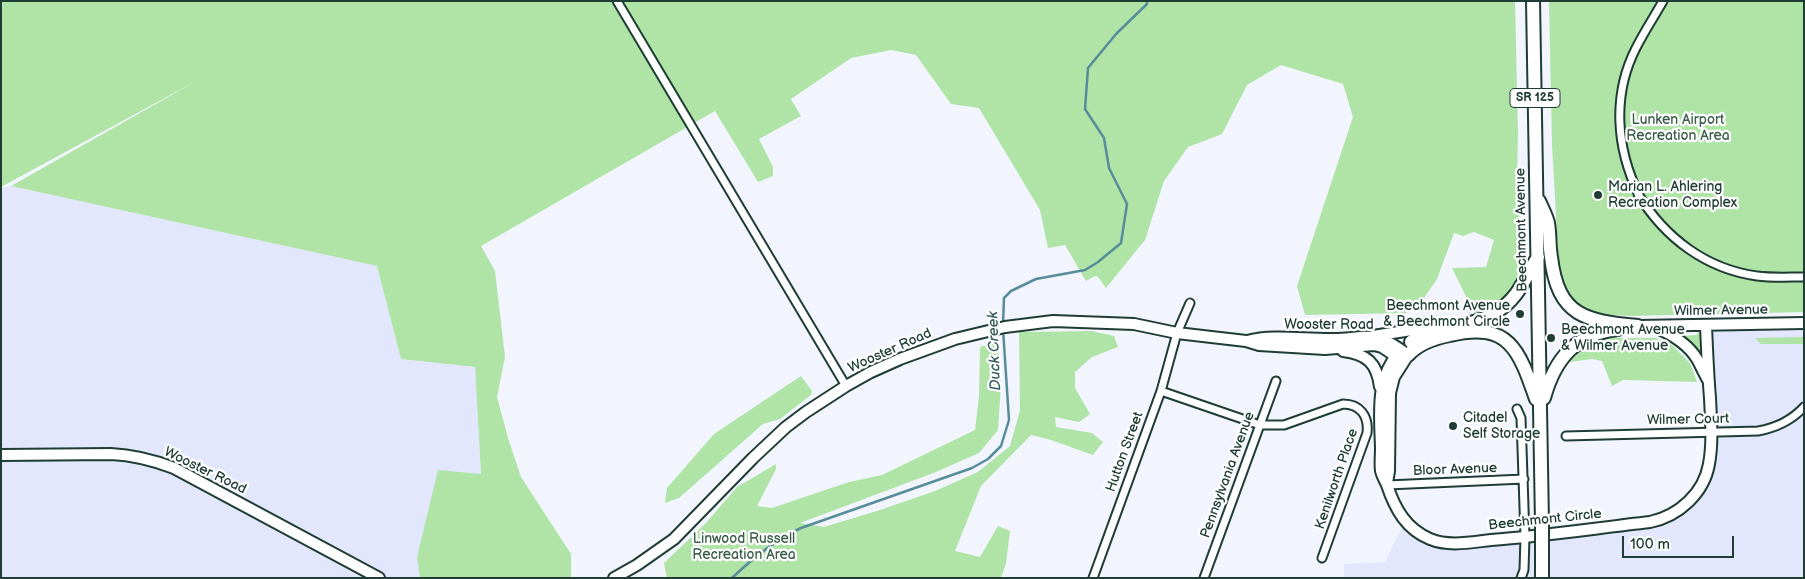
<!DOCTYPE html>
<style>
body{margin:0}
#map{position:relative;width:1805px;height:579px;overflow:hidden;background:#f2f4fe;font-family:"Balsamiq Sans",sans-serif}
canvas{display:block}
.frame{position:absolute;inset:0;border:2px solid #1f3d34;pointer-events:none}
.scale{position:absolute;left:1622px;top:536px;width:112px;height:22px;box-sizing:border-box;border:2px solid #1f3d34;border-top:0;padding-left:6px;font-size:15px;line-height:18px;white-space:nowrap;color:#1f3d34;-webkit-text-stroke:4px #fff;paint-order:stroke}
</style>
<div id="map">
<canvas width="1805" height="579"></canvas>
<div class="frame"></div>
<div class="scale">100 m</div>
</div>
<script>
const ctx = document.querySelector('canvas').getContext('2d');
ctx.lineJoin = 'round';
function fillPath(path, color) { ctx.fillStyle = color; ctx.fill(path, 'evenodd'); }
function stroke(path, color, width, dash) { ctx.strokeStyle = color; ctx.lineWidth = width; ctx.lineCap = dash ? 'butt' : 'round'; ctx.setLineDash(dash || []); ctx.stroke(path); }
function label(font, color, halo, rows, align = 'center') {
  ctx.font = font + ' "Balsamiq Sans",sans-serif'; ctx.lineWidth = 4.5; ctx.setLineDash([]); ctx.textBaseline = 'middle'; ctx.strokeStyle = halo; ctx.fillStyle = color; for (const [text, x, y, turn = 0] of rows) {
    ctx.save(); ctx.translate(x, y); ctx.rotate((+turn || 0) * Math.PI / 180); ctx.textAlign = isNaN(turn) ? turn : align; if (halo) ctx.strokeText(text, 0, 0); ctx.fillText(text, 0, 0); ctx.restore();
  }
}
const built = new Path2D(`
 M11 186 377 266 401 359 475 367 481 474 417 557 420 578H1V188Z
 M1804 323V578H1344V564L1385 562 1405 521 1440 543 1650 522 1684 506 1709 465 1706 325Z`);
const green = new Path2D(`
 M1 1H1515L1518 133 1517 181 1524 279 1517 293 1478 321 1452 268 1486 267 1494 240 1474 232 1463 236 1454 233 1437 279 1424 298 1406 313 1305 315 1297 286 1353 117 1343 84 1281 65 1247 85 1222 134 1188 147 1164 181 1145 240 1106 288 1098 277 1095 276 1086 281 1065 245 1048 248 1040 210 979 108 951 104 916 55 891 50 851 58 791 99 801 116 759 139 773 167V176L758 182 715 111 481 246 495 271 505 357 497 397 508 438 521 477 571 554V578H420L417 557 438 470 481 474 475 367 401 359 377 266 11 186 198 80 1 187Z
 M1549 1H1804V312L1629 316 1597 314 1583 309 1570 297 1559 268 1552 145Z
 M1092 331 1114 336 1118 347 1092 357 1075 372V388L1090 414 1079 422 1055 417 1056 427 1092 433 1103 442 1093 455 1051 440 1031 435 981 486 955 551 980 557 998 526 1010 531 1006 563 1001 578H667L664 563 706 523 737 487 776 464V469L757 506 772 508 849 482 882 475 975 430 979 396 980 347 997 342 1001 385 998 430 979 453 936 472 800 523 824 527 880 510 935 491 978 472 1010 446 1020 410 1019 332Z
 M1697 333H1701L1702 358 1678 336 1697 335Z
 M1804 337V344H1761L1755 338Z
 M1613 338H1656L1672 345 1690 363 1697 382 1623 380 1612 386 1602 361 1592 359 1569 362 1587 345Z
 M801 376 812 391 811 395 780 419 763 424 679 498 665 503 667 488 714 434Z`);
const stream = new Path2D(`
 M1003 324 1004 298 1011 291 1036 279 1085 270 1098 262 1121 243 1127 204 1109 168 1104 138 1085 109 1088 68 1116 34 1147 4V1
 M732 578C753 558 775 540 801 528L972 468 988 459 1001 446 1009 420 1003 329`);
const street = new Path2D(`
 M617 1 846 386
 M1638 194C1665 238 1706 269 1757 276 1772 278 1789 277 1804 277
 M1639 195C1616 148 1612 95 1636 48 1644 32 1654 17 1663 1
 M1161 391 1260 425H1284L1343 404C1360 404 1369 416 1367 433L1322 558
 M1517 409 1521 418 1525 537 1524 570 1521 578
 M1566 436 1758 431C1775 428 1792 420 1804 407
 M1387 485 1524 479
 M1093 578 1161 391 1177 333 1190 303
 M1204 578 1276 381`);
const secondary = new Path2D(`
 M1638 326 1804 323
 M1657 328C1673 335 1688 344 1697 359 1701 366 1704 373 1708 380
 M1373 336 1418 329 1430 330
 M1247 341C1275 334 1306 340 1335 339 1351 339 1366 334 1381 339 1391 342 1400 349 1408 355L1394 377 1390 393 1389 471 1387 483
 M1400 350C1375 380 1380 412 1381 448 1381 455 1380 464 1381 471 1382 476 1385 480 1387 485 1395 509 1406 529 1430 539 1449 547 1472 542 1491 540 1544 536 1597 528 1650 522 1679 516 1704 493 1709 464 1713 442 1711 420 1710 398 1708 374 1707 350 1706 325
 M1343 351C1367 354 1377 363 1380 387
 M1 455 111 454C133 455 153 460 174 468L379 578
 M614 578 637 565 674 539 753 458 786 427 806 412 846 386 871 372 900 359 955 339 1005 327 1053 321 1134 324 1177 333 1246 341 1259 345 1325 349 1374 345 1382 347 1403 361`);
const highway = new Path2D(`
 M1533 1 1542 523
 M1539 201C1542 208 1546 215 1548 223 1550 234 1549 246 1551 257 1558 317 1586 321 1638 326
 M1411 342C1427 329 1445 328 1465 324 1484 321 1504 310 1516 294 1524 283 1530 269 1538 257
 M1408 355C1419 343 1434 338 1450 335 1509 321 1519 350 1536 399
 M1544 398C1555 358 1576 334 1618 329`);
const highwayBridge = new Path2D(`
 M1542 523V578`);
const markers = [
 [1598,195,5,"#1f3d34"],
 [1520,314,5,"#1f3d34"],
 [1551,338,5,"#1f3d34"],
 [1453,426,5,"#1f3d34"]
];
const shields = [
 [1535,98,50]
];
const shieldNames = [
 ["SR 125",1535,98]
];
const parkNames = [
 ["Lunken Airport",1678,120],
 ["Recreation Area",1678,136],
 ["Linwood Russell",744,539],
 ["Recreation Area",744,555]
];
const poiNames = [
 ["Marian L. Ahlering",1608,187],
 ["Recreation Complex",1608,203],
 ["Beechmont Avenue",1510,306,"right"],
 ["& Beechmont Circle",1510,322,"right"],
 ["Beechmont Avenue",1561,330],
 ["& Wilmer Avenue",1561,346],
 ["Citadel",1463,418],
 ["Self Storage",1463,434]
];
const streetNames = [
 ["Beechmont Avenue",1522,230,-91],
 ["Wilmer Avenue",1721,311,-1],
 ["Wooster Road",1329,325],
 ["Wooster Road",890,351,-24],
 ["Wilmer Court",1688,420,-1],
 ["Hutton Street",1125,452,-70],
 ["Bloor Avenue",1455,470,-2],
 ["Wooster Road",205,471,26],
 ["Pennsylvania Avenue",1228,475,-70],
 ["Kenilworth Place",1337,479,-71],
 ["Beechmont Circle",1545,520,-6]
];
const waterNames = [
 ["Duck Creek",995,351,-92]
];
fillPath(built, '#e3e7fd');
fillPath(green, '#afe4a6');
stroke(stream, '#578d9a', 2.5);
stroke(street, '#1f3d34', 11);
stroke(secondary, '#1f3d34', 14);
stroke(highway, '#1f3d34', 16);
stroke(street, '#fff', 7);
stroke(secondary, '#fff', 10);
stroke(highway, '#fff', 12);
stroke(highwayBridge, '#1f3d34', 16, []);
stroke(highwayBridge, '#fff', 12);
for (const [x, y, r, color] of markers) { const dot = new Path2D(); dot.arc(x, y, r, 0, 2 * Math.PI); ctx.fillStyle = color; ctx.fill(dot); stroke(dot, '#fff', 2); }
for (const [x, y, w] of shields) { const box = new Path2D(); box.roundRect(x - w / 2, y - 9.5, w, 19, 4); ctx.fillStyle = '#fff'; ctx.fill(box); stroke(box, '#1f3d34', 1); }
label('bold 12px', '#1f3d34', null, shieldNames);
label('14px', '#3c5e4b', '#fff', parkNames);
label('14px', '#1f3d34', '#fff', poiNames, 'left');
label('14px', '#1f3d34', '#fff', streetNames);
label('italic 15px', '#365e5e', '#fff', waterNames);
</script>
